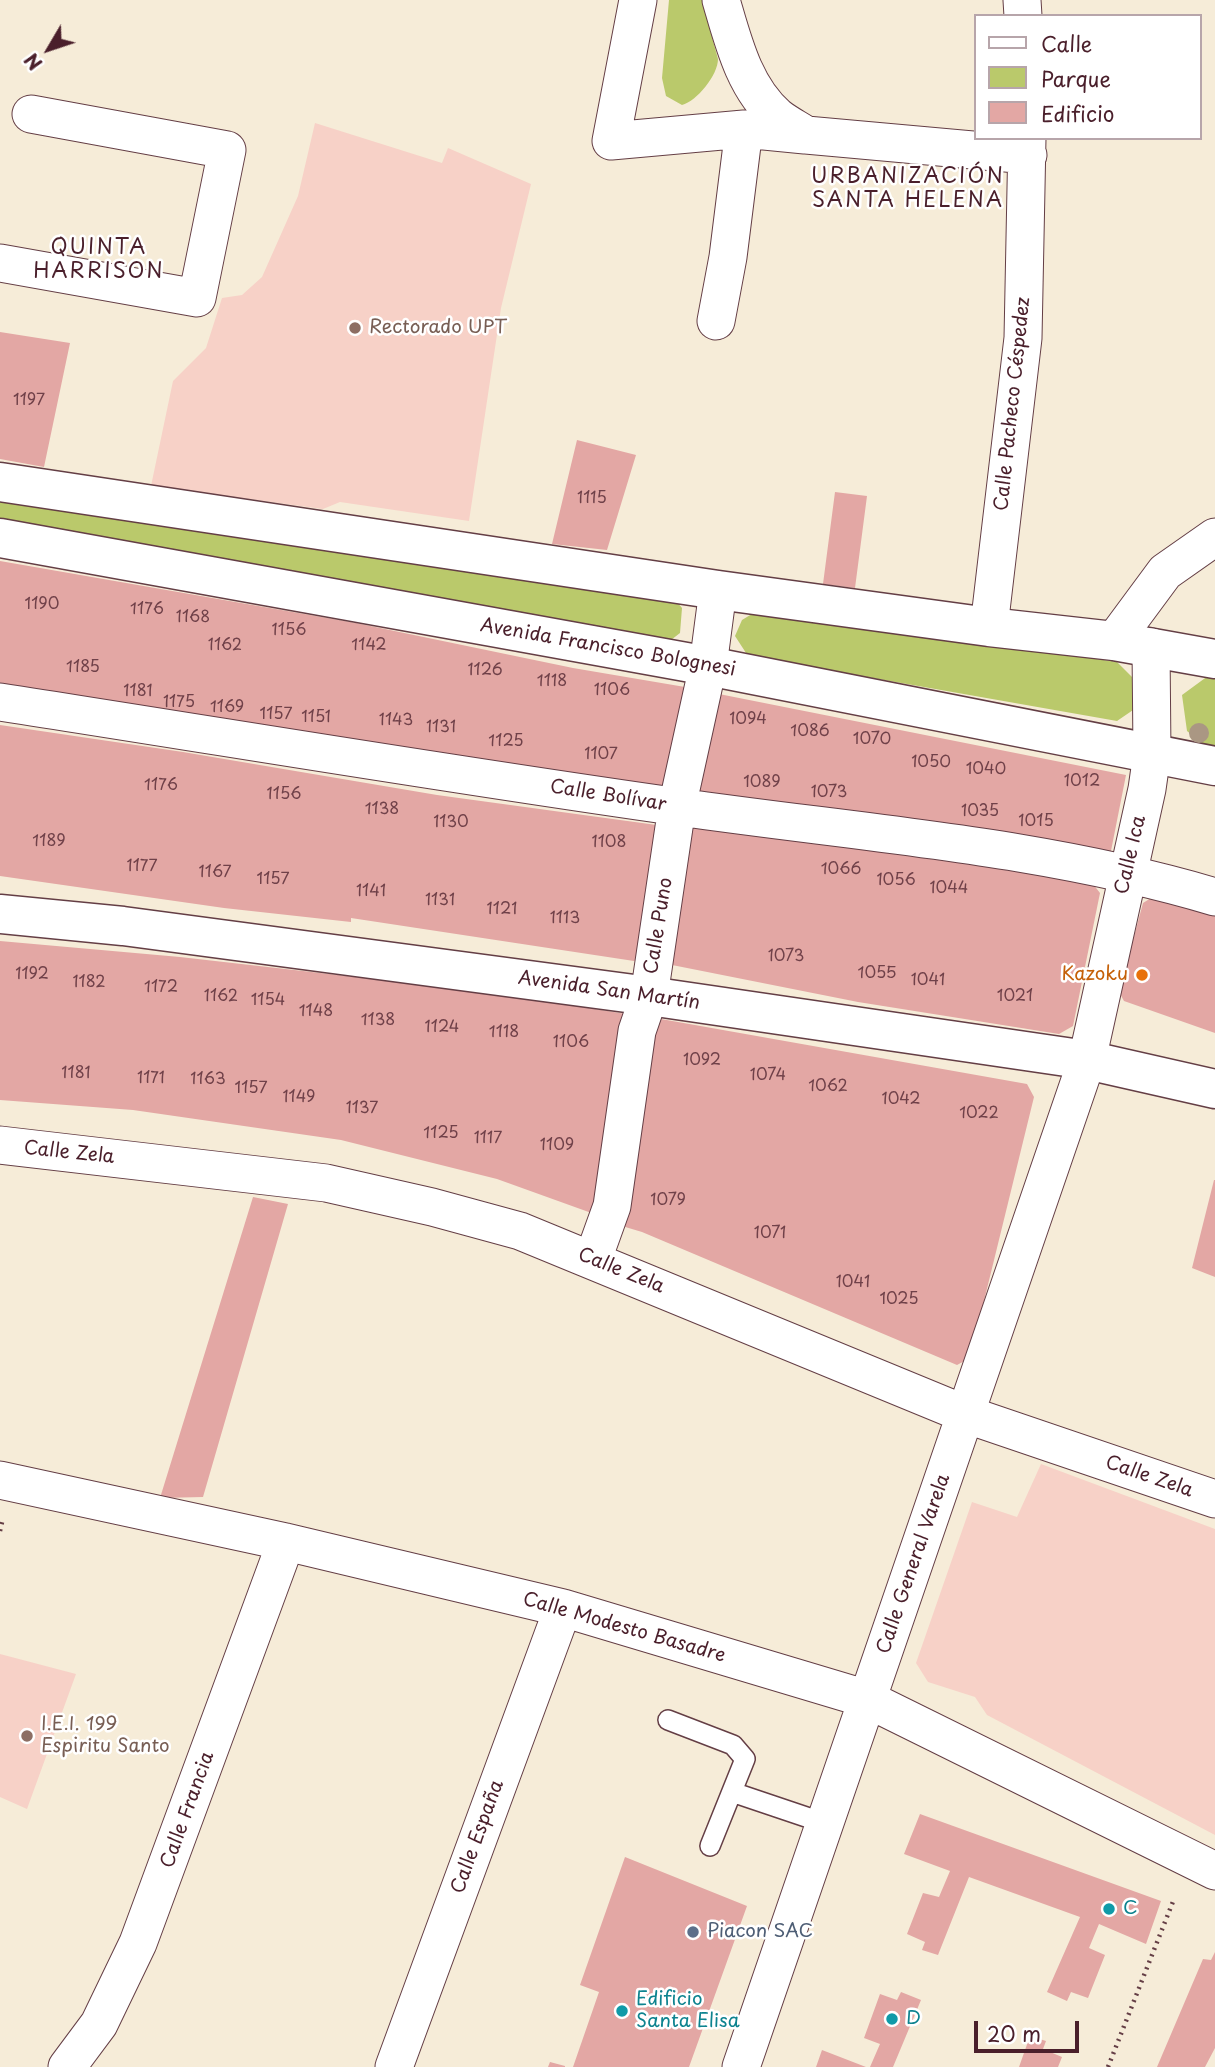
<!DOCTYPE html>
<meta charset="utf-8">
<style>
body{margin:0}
#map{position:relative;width:1215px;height:2067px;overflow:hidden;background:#f6ecd8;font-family:"Playpen Sans",sans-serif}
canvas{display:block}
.legend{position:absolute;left:974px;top:14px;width:228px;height:126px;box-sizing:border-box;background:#fff;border:2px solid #b7a5aa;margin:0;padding:9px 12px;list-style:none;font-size:21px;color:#4a1f2b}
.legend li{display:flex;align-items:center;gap:14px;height:35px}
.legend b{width:35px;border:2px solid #b7a5aa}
.north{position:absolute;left:14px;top:14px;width:70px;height:70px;-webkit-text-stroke:5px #fff;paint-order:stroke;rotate:231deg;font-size:19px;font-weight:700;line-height:28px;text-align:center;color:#4a1f2b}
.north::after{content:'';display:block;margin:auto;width:24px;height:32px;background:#4a1f2b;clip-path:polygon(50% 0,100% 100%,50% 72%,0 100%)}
.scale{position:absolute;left:974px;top:2021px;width:105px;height:32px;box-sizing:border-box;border:4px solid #4a1f2b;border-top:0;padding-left:9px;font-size:21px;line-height:24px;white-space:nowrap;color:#4a1f2b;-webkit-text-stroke:5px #fff;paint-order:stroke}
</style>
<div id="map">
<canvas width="1215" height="2067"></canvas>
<ul class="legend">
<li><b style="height:9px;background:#fff"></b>Calle</li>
<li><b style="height:19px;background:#bac96b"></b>Parque</li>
<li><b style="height:19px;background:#e3a7a4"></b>Edificio</li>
</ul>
<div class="north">N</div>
<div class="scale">20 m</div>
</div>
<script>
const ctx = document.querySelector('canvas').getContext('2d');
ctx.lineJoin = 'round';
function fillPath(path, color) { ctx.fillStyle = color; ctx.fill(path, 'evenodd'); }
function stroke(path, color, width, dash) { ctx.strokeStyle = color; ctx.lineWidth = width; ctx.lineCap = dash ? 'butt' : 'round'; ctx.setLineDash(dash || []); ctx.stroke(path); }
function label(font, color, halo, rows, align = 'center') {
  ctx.font = font + ' "Playpen Sans",sans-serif'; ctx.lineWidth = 5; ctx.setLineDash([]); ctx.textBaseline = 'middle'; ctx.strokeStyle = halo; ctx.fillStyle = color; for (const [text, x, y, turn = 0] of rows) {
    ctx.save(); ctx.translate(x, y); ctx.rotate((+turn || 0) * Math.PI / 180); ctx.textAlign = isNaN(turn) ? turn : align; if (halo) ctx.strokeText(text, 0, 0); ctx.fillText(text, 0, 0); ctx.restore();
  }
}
const built = new Path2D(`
 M315 123 442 163 448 148 531 184 501 308 469 521 340 502 323 509 151 486 173 381 206 348 222 298 242 295 262 277 298 196Z
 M1041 1464 1215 1529V1835L987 1715 975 1697 928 1682 916 1663 972 1502 1017 1517Z
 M0 1654 76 1674 27 1809 0 1797Z`);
const green = new Path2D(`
 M669 0H702L718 59C718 75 697 101 682 105L666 96 662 78Z
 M0 490 672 596 682 608 680 633 662 647 0 529Z
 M760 609 1117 662 1136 681V708L1117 721 748 656 735 636 742 620Z
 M1212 673 1215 674V749L1208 748 1187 731 1182 695Z`);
const building = new Path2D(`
 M0 332 70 343 44 467 0 459Z
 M577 440 636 455 607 550 552 544Z
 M835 492 867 496 855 588 823 584Z
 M0 561 356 623 573 668 685 687 669 789 0 690Z
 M714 693 1126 775 1110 856 698 793Z
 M0 725 183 752 437 795 664 826 644 954 634 961 351 918V922L224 908 0 876Z
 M689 826 968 864 1093 884 1100 893 1073 1026 1059 1034 858 1002 667 964Z
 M1151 898 1215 916V1033L1124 1001 1119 992 1143 903Z
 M0 941 180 957 496 993 626 1014 597 1215 497 1179 341 1140 133 1110 0 1100Z
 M661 1019 1027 1084 1034 1097 970 1358 957 1365 642 1232 622 1226 651 1023Z
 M1214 1180H1215V1277L1192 1268Z
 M253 1197 288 1204 203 1497 160 1498Z
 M920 1814 1161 1901 1146 1944 1099 1924 1089 1948 1105 1955 1088 1998 1071 1992 1067 2001 1047 1992 1080 1917 969 1877 938 1955 922 1950 925 1942 907 1934 923 1893 939 1897 950 1871 904 1854Z
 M625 1857 747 1906 689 2067H573L599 1992 580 1985Z
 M1215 1952V2048L1205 2067H1157L1203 1959 1211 1960Z
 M901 1992 921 2000 893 2067H870L880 2044 864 2038 880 1994 897 2000Z
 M1030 2036 1046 2041 1043 2049 1062 2057 1058 2067H1019Z
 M822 2050 866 2067H816Z
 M550 2062 565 2066V2067H548Z`);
const path = new Path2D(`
 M0 1531 3 1518
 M1108 2067 1174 1899`);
const lane = new Path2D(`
 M668 1720 733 1745 745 1759 710 1846
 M732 1792 824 1823`);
const street = new Path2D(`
 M638 0 611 141 744 129 805 135
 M721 0C733 41 744 88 778 117 787 124 797 129 806 135L1028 155
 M1022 0 1023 16
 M0 263 197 298 227 150 31 114
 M716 321 728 257 744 129
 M989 627 1023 338 1027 138
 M1114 641 1165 572 1215 537
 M0 702C226 737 452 775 679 807 858 833 1041 845 1215 897
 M0 1145 326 1183 432 1207 520 1231 965 1414 1215 1499
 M593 1259 612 1206 637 1031 649 996 677 807 708 666 718 590
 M0 1480 286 1542 563 1608 867 1699 1215 1871
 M67 2067 99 2024 138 1943 286 1542
 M394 2067 563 1608
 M741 2067 1087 1060 1147 789 1152 754 1151 647`);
const secondary = new Path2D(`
 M0 914 123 926 649 996 1087 1060 1215 1089`);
const primary = new Path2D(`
 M0 482 718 590 989 627 1114 641 1215 659
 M0 538 708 666 1215 766`);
const trees = [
 [1199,733]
];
const markers = [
 [355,328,7,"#8d6e63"],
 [1142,975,7,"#e8710a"],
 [27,1736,7,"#8d6e63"],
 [1109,1909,7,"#0f9aa8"],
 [693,1932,7,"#5c6f8a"],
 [622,2011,7,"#0f9aa8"],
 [892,2019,7,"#0f9aa8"]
];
const numberNames = [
 ["1197",29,401],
 ["1115",592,499],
 ["1190",42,605],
 ["1176",147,610],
 ["1168",193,618],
 ["1156",289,631],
 ["1162",225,646],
 ["1142",369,646],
 ["1185",83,668],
 ["1126",485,671],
 ["1118",552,682],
 ["1106",612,691],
 ["1181",138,692],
 ["1175",179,703],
 ["1169",227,708],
 ["1157",276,715],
 ["1151",316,718],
 ["1094",748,720],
 ["1143",396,721],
 ["1131",441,728],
 ["1086",810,732],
 ["1070",872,740],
 ["1125",506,742],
 ["1107",601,755],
 ["1050",931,763],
 ["1040",986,770],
 ["1012",1082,782],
 ["1089",762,783],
 ["1176",161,786],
 ["1073",829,793],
 ["1156",284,795],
 ["1138",382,810],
 ["1035",980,812],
 ["1015",1036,822],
 ["1130",451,823],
 ["1189",49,842],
 ["1108",609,843],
 ["1177",142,867],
 ["1066",841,870],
 ["1167",215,873],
 ["1157",273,880],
 ["1056",896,881],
 ["1044",949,889],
 ["1141",371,892],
 ["1131",440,901],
 ["1121",502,910],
 ["1113",565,919],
 ["1073",786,957],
 ["1055",877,974],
 ["1192",32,975],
 ["1041",928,981],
 ["1182",89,983],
 ["1172",161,988],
 ["1162",221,997],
 ["1021",1015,997],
 ["1154",268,1001],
 ["1148",316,1012],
 ["1138",378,1021],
 ["1124",442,1028],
 ["1118",504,1033],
 ["1106",571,1043],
 ["1092",702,1061],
 ["1181",76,1074],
 ["1074",768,1076],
 ["1171",151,1079],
 ["1163",208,1080],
 ["1062",828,1087],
 ["1157",251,1089],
 ["1149",299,1098],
 ["1042",901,1100],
 ["1137",362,1109],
 ["1022",979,1114],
 ["1125",441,1134],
 ["1117",488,1139],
 ["1109",557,1146],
 ["1079",668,1201],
 ["1071",770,1234],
 ["1041",853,1283],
 ["1025",899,1300]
];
const educationNames = [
 ["Rectorado UPT",369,328],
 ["I.E.I. 199",41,1725],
 ["Espiritu Santo",41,1747]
];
const streetNames = [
 ["Calle Pacheco Céspedez",1013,404,-84],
 ["Avenida Francisco Bolognesi",608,648,10],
 ["Calle Bolívar",608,796,9],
 ["Calle Ica",1131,855,-77],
 ["Calle Puno",659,926,-81],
 ["Avenida San Martín",609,991,8],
 ["Calle Zela",69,1153,6],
 ["Calle Zela",621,1271,22],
 ["Calle Zela",1149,1477,19],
 ["Calle General Varela",914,1564,-71],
 ["Calle Modesto Basadre",624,1628,16],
 ["Calle Francia",188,1810,-70],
 ["Calle España",478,1837,-70]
];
const foodNames = [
 ["Kazoku",1128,975]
];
const cultureNames = [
 ["C",1123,1909],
 ["Edificio",636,2000],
 ["Santa Elisa",636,2022],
 ["D",906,2019]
];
const serviceNames = [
 ["Piacon SAC",707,1932]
];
const neighbourhoodNames = [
 ["URBANIZACIÓN",908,177],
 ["SANTA HELENA",908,201],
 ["QUINTA",99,248],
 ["HARRISON",99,272]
];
fillPath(built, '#f7d1c7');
fillPath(green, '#bac96b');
fillPath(building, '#e3a7a4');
stroke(lane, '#643e45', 22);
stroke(street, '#643e45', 39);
stroke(secondary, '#643e45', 41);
stroke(primary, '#643e45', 41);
stroke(path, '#643e45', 4.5, [2, 5]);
stroke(lane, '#fff', 19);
stroke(street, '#fff', 37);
stroke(secondary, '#fff', 38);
stroke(primary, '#fff', 38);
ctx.fillStyle = '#aa9783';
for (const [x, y] of trees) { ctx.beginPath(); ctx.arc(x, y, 10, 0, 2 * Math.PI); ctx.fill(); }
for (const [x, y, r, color] of markers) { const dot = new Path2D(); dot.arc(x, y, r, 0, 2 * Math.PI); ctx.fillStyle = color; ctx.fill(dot); stroke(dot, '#fff', 2.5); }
label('16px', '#704149', null, numberNames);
label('19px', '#785e54', '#fff', educationNames, 'left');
label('19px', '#4a1f2b', '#fff', streetNames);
label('19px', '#c56008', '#fff', foodNames, 'right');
label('19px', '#0d838f', '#fff', cultureNames, 'left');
label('19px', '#4e5e75', '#fff', serviceNames, 'left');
ctx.letterSpacing = '2px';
label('21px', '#4a1f2b', '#fff', neighbourhoodNames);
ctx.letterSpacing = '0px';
</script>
